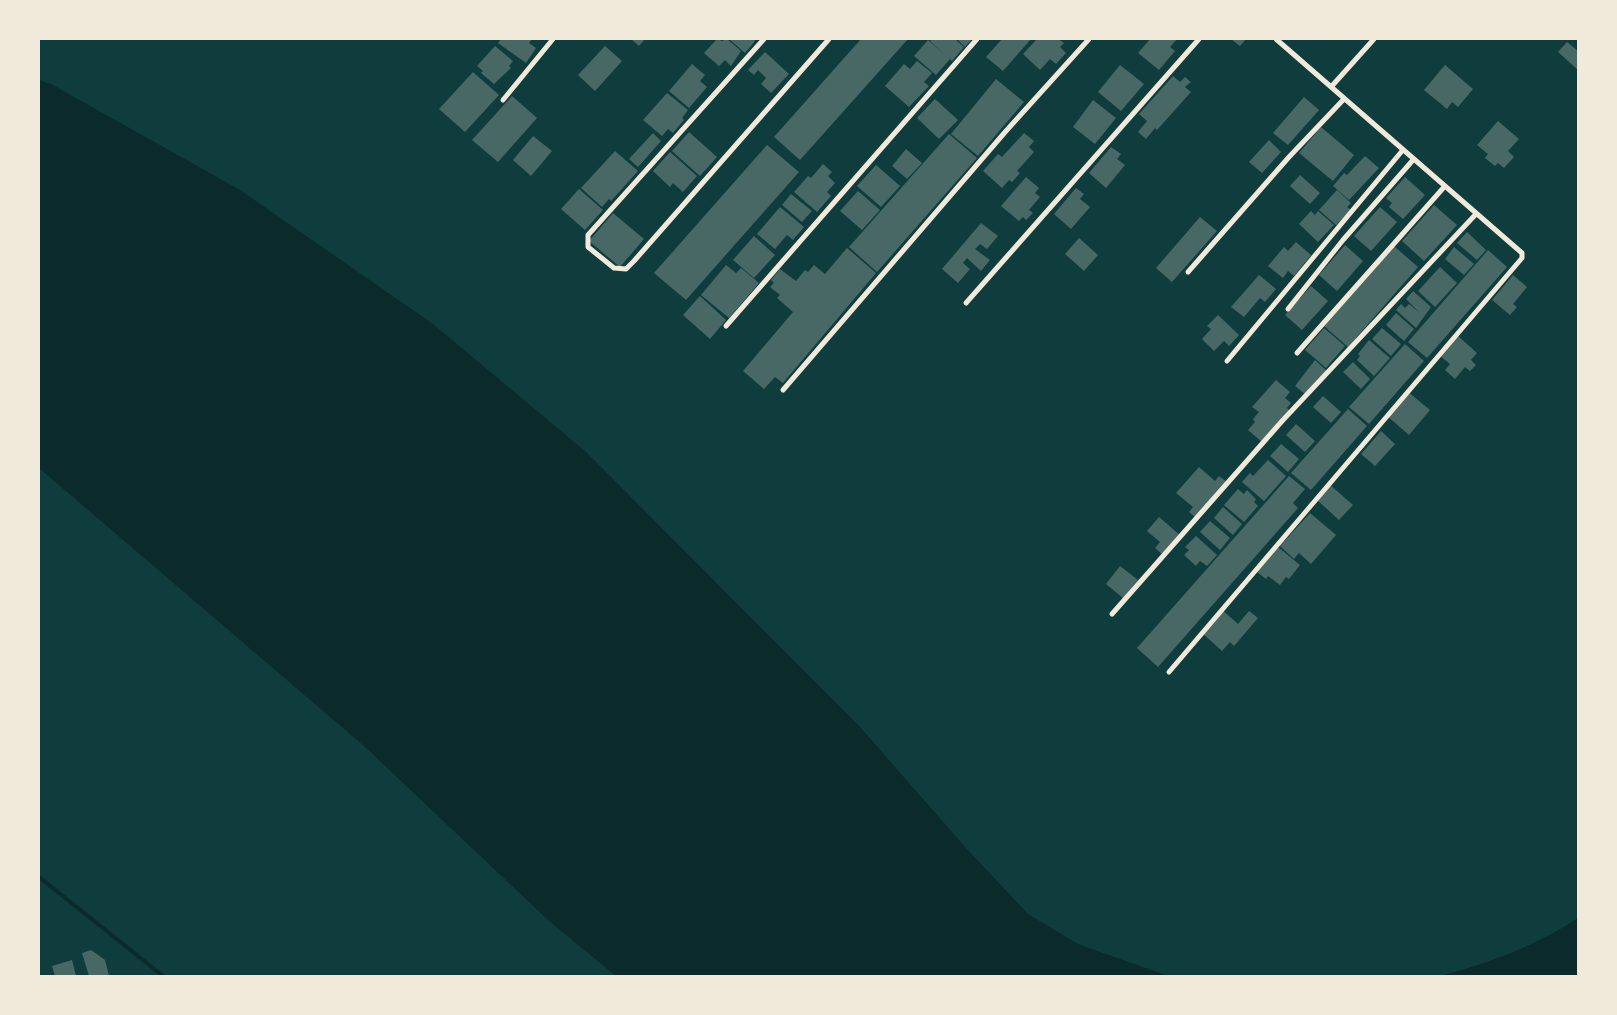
<!DOCTYPE html>
<style>
body{margin:0}
#map{position:relative;width:1617px;height:1015px;overflow:hidden;background:#0f3d3e;font-family:"Source Sans 3",sans-serif}
canvas{display:block}
.frame{position:absolute;inset:0;border:40px solid #f1e9da;pointer-events:none}
</style>
<div id="map">
<canvas width="1617" height="1015"></canvas>
<div class="frame"></div>
</div>
<script>
const ctx = document.querySelector('canvas').getContext('2d');
ctx.lineJoin = 'round';
function fillPath(path, color) { ctx.fillStyle = color; ctx.fill(path, 'evenodd'); }
function stroke(path, color, width, dash) { ctx.strokeStyle = color; ctx.lineWidth = width; ctx.lineCap = dash ? 'butt' : 'round'; ctx.setLineDash(dash || []); ctx.stroke(path); }
const water = new Path2D(`
 M39 80 51 84 240 190 433 324 586 452 860 727 966 848 1028 914 1078 944 1168 976H616L548 920 364 746 39 468Z
 M1578 918V976H1440C1489 963 1536 946 1578 918Z`);
const stream = new Path2D(`
 M39 877 163 976`);
const building = new Path2D(`
 M501 39H532L529 43 536 48 526 63 498 43Z
 M631 39H645L639 46Z
 M717 39 722 41 727 39 741 51 731 66 725 60 719 66 704 53Z
 M729 39H753L755 41 745 53Z
 M861 39H908L800 160 774 137Z
 M932 39H955L964 47 952 61 930 41Z
 M957 39H972L965 47Z
 M1002 39H1031L1003 71 986 57Z
 M1037 39H1058L1064 43 1060 47 1066 53 1056 64 1050 59 1040 70 1023 54Z
 M1150 39H1177L1170 47 1175 51 1159 70 1138 53Z
 M1231 39H1246L1240 46Z
 M928 40 950 59 936 75 914 56Z
 M1567 42 1578 51V70L1558 52Z
 M495 46 513 61 509 66 511 68 494 84 481 73 483 71 477 66Z
 M605 46 622 61 595 91 578 75Z
 M765 52 789 74 771 93 761 84 766 78 758 70 754 75 748 70Z
 M917 61 932 73 924 82 929 86 909 107 885 86 904 64 910 69Z
 M692 64 705 75 700 81 707 87 689 108 669 91Z
 M1120 65 1144 84 1121 111 1098 92Z
 M1445 65 1473 89 1458 107 1452 102 1447 109 1424 90Z
 M473 72 499 95 465 132 439 109Z
 M1173 76 1180 82 1185 77 1191 82 1185 87 1191 92 1157 130 1155 128 1146 139 1138 132 1147 121 1139 114Z
 M996 79 1024 102 978 156 951 134Z
 M667 93 688 110 682 118 684 120 673 133 668 129 662 136 643 120Z
 M512 96 537 118 498 162 472 140Z
 M1304 97 1319 110 1288 145 1273 133Z
 M935 99 958 120 939 139 917 118Z
 M1093 100 1116 118 1095 144 1073 127Z
 M1498 121 1519 139 1508 151 1514 157 1504 168 1498 163 1495 166 1485 158 1488 154 1477 145Z
 M1321 127 1354 155 1333 181 1299 153Z
 M689 132 717 157 700 176 672 151Z
 M653 133 661 141 638 167 629 159Z
 M1024 133 1034 141 1029 147 1034 152 1017 171 1020 173 1012 182 1009 180 1002 188 983 171 998 154 1002 157Z
 M949 134 977 158 877 272 849 247Z
 M533 136 552 151 531 176 513 160Z
 M1269 140 1281 152 1262 173 1249 162Z
 M767 145 799 172 686 300 654 273Z
 M1111 147 1121 154 1117 159 1125 165 1106 188 1089 173Z
 M906 149 922 163 907 179 892 166Z
 M615 151 638 171 611 201 609 199 602 207 581 188Z
 M670 152 697 176 683 192 673 183 670 187 653 171Z
 M1365 156 1379 168 1349 200 1333 186 1344 173 1347 175Z
 M823 164 832 172 828 176 835 183 827 192 831 196 817 212 794 192 808 176 811 178Z
 M876 165 900 186 881 207 857 186Z
 M1300 175 1320 193 1310 204 1290 186Z
 M1026 177 1039 188 1035 193 1040 197 1029 210 1033 213 1026 220 1023 217 1019 221 1001 206Z
 M1405 177 1425 195 1403 219 1389 207 1392 203 1386 198Z
 M1076 188 1084 194 1080 199 1090 207 1071 229 1054 214Z
 M579 189 603 210 585 230 561 209Z
 M1337 190 1351 203 1347 207 1351 210 1336 225 1319 210Z
 M858 191 880 210 862 230 840 211Z
 M791 194 812 211 802 222 782 205Z
 M1434 205 1457 225 1424 261 1402 241Z
 M780 207 804 227 793 240 787 235 775 249 757 234Z
 M1380 207 1397 222 1371 251 1354 236Z
 M1311 211 1315 215 1318 211 1334 225 1318 242 1299 224Z
 M613 213 644 239 620 267 589 241Z
 M1200 217 1217 231 1172 282 1156 268Z
 M981 223 998 236 987 249 980 244 975 249 990 260 981 271 967 258 963 263 970 269 958 283 942 269Z
 M1467 232 1486 250 1477 260 1457 243Z
 M754 236 775 255 754 278 733 260Z
 M1079 238 1098 255 1084 271 1065 254Z
 M1296 242 1311 255 1294 276 1288 271 1283 278 1268 266 1284 247 1288 251Z
 M1345 245 1363 261 1337 291 1319 275Z
 M1394 246 1418 267 1348 347 1324 326Z
 M1454 247 1474 264 1464 275 1445 259Z
 M847 248 876 273 783 383 775 377 764 389 743 371 793 312 777 298 780 295 770 287 774 283 771 280 780 269 796 281 805 270 808 272 814 265 825 274Z
 M1488 250 1507 267 1427 358 1408 342Z
 M726 265 736 273 741 268 759 283 729 318 701 295Z
 M1440 267 1457 283 1435 307 1418 291Z
 M1259 275 1276 289 1265 302 1260 298 1244 317 1231 307Z
 M1513 275 1527 287 1513 304 1517 307 1510 315 1492 300Z
 M1311 286 1328 301 1302 330 1285 315Z
 M1413 291 1431 307 1416 328 1396 310 1401 304 1405 308 1409 304 1420 313 1406 299Z
 M700 296 726 320 710 339 683 315Z
 M1396 313 1414 329 1404 341 1386 325Z
 M1218 315 1239 335 1229 346 1224 341 1214 351 1202 339 1211 329 1207 326Z
 M1324 328 1345 346 1326 368 1305 350Z
 M1382 328 1401 344 1391 356 1372 339Z
 M1457 335 1477 353 1471 360 1476 365 1470 371 1465 367 1455 379 1445 370 1450 364 1439 355Z
 M1369 340 1390 358 1374 376 1357 360 1360 356 1358 354Z
 M1405 344 1424 361 1369 424 1349 407Z
 M1315 360 1327 371 1306 395 1295 386Z
 M1353 362 1370 379 1361 389 1343 372Z
 M1276 380 1290 392 1285 398 1291 403 1287 408 1290 411 1262 442 1248 430 1255 422 1253 419 1259 412 1252 407Z
 M1407 391 1430 410 1409 435 1386 415Z
 M1323 396 1341 412 1331 423 1313 407Z
 M1348 409 1367 426 1311 490 1291 473Z
 M1296 424 1315 441 1305 452 1286 435Z
 M1381 431 1395 444 1375 466 1361 454Z
 M1281 444 1299 459 1288 472 1270 456Z
 M1268 460 1286 476 1264 501 1242 482 1250 473 1253 476Z
 M1199 467 1215 481 1219 476 1227 482 1196 518 1189 512 1193 507 1176 493Z
 M1289 476 1305 489 1293 503 1298 508 1158 667 1137 648Z
 M1329 484 1353 505 1339 520 1316 499Z
 M1238 489 1244 494 1247 490 1256 499 1254 502 1258 506 1244 522 1224 505Z
 M1223 507 1242 524 1233 535 1214 518Z
 M1310 513 1336 535 1311 564 1299 553 1294 559 1280 546Z
 M1159 517 1181 536 1164 556 1155 548 1160 542 1147 531Z
 M1210 521 1230 538 1220 550 1200 532Z
 M1196 536 1217 555 1207 566 1200 561 1196 566 1184 555 1189 550 1185 547Z
 M1278 547 1300 565 1289 579 1286 577 1280 585 1268 576 1266 579 1257 572Z
 M1120 566 1138 580 1123 598 1106 584Z
 M1221 609 1238 624 1249 611 1258 618 1234 646 1230 642 1222 651 1201 632Z
 M91 950 105 960 109 976H89L82 953Z
 M72 960 76 976H55L52 966Z`);
const minor = new Path2D(`
 M764 39 588 235V247L614 268 626 269 634 261 829 39
 M1331 87 1374 39
 M503 100 553 39
 M1188 272 1289 157 1344 99
 M966 303 1199 39
 M1288 309 1343 240 1413 160
 M726 326 977 39
 M1297 353 1445 186
 M1227 361 1402 151
 M783 390 1006 131 1089 39
 M1112 614 1283 420 1476 214
 M1169 672 1522 258V253L1276 39`);
fillPath(water, '#0a2a2b');
stroke(stream, '#0a2a2b', 4);
fillPath(building, '#486865');
stroke(minor, '#f1e9da', 5);
</script>
